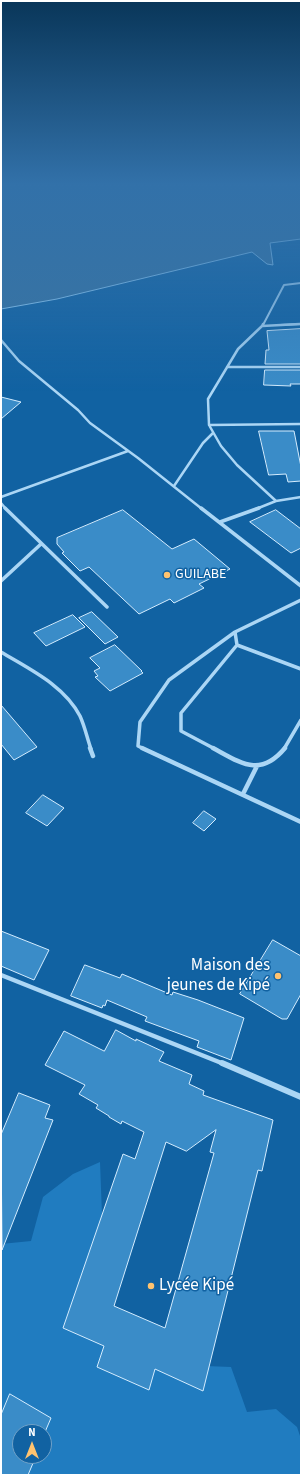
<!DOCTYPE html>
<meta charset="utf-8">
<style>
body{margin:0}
#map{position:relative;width:302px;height:1476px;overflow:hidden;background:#1162a2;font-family:"Source Sans 3",sans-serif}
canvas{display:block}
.frame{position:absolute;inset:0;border:2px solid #fff;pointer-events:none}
.north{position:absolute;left:12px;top:1424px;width:40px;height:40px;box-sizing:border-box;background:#1162a2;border:1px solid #70a1c7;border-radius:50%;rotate:0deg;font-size:11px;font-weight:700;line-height:16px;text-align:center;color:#fff}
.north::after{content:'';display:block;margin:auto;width:14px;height:18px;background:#ffc36f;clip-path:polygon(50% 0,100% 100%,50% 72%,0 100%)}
</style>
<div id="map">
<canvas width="302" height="1476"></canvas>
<div class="frame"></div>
<div class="north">N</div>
</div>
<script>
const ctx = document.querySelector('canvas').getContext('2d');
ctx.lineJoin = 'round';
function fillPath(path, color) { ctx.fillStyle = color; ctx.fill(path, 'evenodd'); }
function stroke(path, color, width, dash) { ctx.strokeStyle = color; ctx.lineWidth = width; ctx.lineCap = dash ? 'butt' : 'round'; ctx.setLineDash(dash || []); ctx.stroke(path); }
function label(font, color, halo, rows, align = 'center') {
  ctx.font = font + ' "Source Sans 3",sans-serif'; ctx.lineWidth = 3; ctx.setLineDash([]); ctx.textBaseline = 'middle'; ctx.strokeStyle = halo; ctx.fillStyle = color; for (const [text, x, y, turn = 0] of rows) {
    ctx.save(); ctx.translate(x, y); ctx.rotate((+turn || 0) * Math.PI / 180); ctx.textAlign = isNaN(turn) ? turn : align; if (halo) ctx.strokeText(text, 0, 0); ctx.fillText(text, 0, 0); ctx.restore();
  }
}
const green = new Path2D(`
 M100 1162 102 1215 86 1278 93 1331 180 1365 231 1367 247 1412 276 1409 297 1427 301 1439V1475H1V1244L31 1241 43 1197 73 1174ZM20 1432H44V1456H20Z`);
const water = new Path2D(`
 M1 185H301V239L270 243 273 265 267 264 252 252 57 299 1 309Z`);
const building = new Path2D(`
 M301 329V364H265L266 350H269L267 331Z
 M265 370H301V384H290L291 386 264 385Z
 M1 397 21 402 1 419Z
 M259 431H294L301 467V481L288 482 286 474 269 475Z
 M123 510 172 549 194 539 230 569 199 584 204 588 174 603 170 599 139 614 89 567 80 571 62 553 64 552 57 544V538Z
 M276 510 301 529V548L291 553 250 522Z
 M92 612 118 637 105 644 79 618Z
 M73 615 85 627 46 646 34 633Z
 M115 645 142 671H141L143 673 110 691 95 677 98 676 94 671 100 668 90 658Z
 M1 705 37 747 14 760 1 744Z
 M43 795 64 808 47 826 26 813Z
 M204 811 216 819 204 831 193 823Z
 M1 931 49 950 34 980 1 966Z
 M273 940 301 956V994L287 1019H282L240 994Z
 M85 965 120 978 122 974 172 995 173 992 198 1000 244 1018 231 1060 197 1047 199 1041 145 1021 147 1017 107 1000 105 1006 103 1005 102 1008 71 996Z
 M116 1030 136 1041V1039L164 1052 159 1061 192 1075 189 1084 204 1091 203 1095 273 1120 262 1171 258 1170 203 1391 155 1369 149 1390 97 1367 104 1346 63 1328 123 1154 135 1159 144 1132 122 1121 121 1124 109 1117V1116L96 1108 98 1105 79 1094 85 1085 45 1065 64 1031 104 1051ZM216 1130 210 1152 214 1153 165 1328 114 1306 166 1142 186 1151Z
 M19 1093 50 1105 45 1118 53 1120 2 1250 1 1135Z
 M10 1394 51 1418 45 1432H20V1456H36L28 1475H1V1415Z`);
const minorFar4 = new Path2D(`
 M263 325 284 285 301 283
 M280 325 301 324`);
const minorFar3 = new Path2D(`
 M262 326 263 324
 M1 340 19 361 78 410 90 423 138 458 202 509
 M227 367H301
 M209 425 301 424
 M174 486 203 443 213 433
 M1 497 128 451
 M276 501 237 465 221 446 209 425 208 399 238 349 262 326 300 324
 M1 503 6 509
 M256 509 276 501 301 497`);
const minorFar2 = new Path2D(`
 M5 508 107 607
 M201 508 301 586
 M220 522 259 508
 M1 581 41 544
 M235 632 237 645 301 669
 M1 652C29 669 64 685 80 716 85 727 87 738 91 749
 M144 749 138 746 140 722 169 680 235 632 301 600
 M215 749 181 731V713L237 645
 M284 749 301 720`);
const minorFar1 = new Path2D(`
 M90 748 93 756
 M142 748 301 822
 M213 748C241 763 260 778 285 748
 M243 794 257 766
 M1 975 224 1064`);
const minor = new Path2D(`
 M222 1063 301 1097`);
const markers = [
 [167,575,4,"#ffc36f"],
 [278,976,4,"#ffc36f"],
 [151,1286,4,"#ffc36f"]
];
const poiNames = [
 ["GUILABE",175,575]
];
const nearPoinames = [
 ["Maison des",270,966],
 ["jeunes de Kipé",270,986],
 ["Lycée Kipé",159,1286,"left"]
];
fillPath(green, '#207cc0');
fillPath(water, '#3a74a1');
stroke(water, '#9cd3f9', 1);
fillPath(building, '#3a8cc8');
stroke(building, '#d4ecfe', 1);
stroke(minorFar4, '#abd6f5', 2);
stroke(minorFar3, '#abd6f5', 2.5);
stroke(minorFar2, '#abd6f5', 3.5);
stroke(minorFar1, '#abd6f5', 4.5);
stroke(minor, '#abd6f5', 6);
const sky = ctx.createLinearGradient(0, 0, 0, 391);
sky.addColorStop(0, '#093659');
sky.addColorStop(0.47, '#3271a9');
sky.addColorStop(1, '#3271a900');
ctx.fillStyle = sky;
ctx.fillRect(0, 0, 302, 391);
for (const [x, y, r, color] of markers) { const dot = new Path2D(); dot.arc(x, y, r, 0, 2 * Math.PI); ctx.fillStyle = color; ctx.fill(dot); stroke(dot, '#1162a2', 1.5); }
label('14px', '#fff', '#1162a2', poiNames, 'left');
label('17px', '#fff', '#1162a2', nearPoinames, 'right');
</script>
